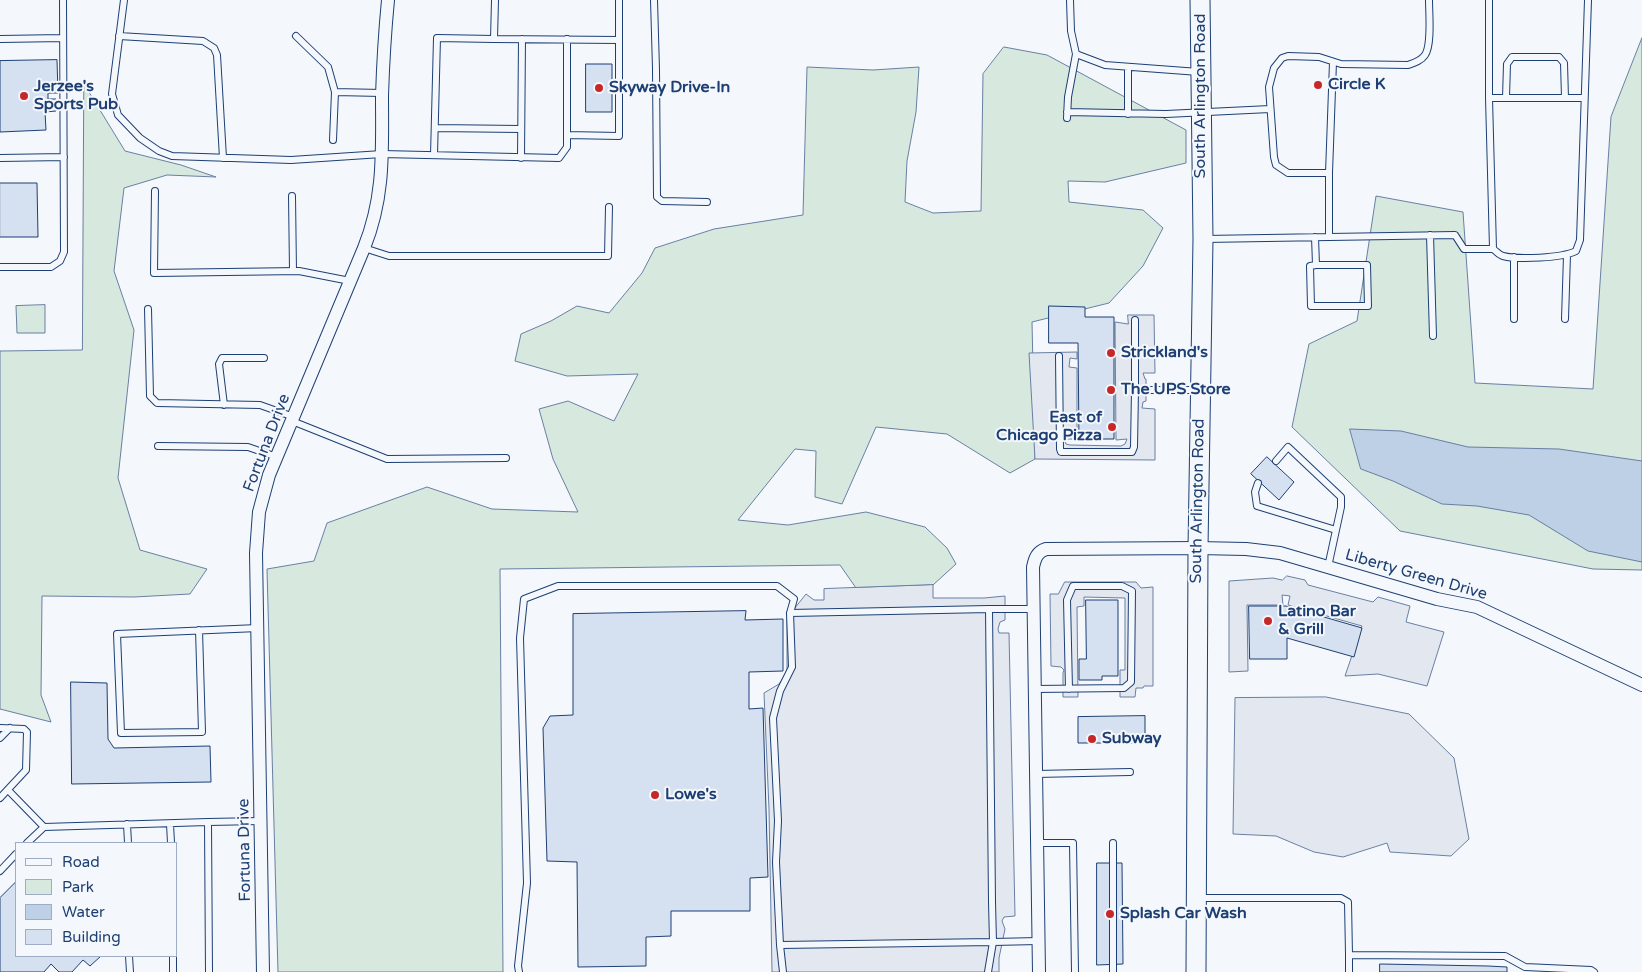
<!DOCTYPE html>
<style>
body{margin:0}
#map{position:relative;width:1642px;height:972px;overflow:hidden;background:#f4f7fb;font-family:"Varela Round",sans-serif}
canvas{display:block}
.legend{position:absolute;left:15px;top:842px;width:162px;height:115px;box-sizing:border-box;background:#f4f7fb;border:1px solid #9eadc5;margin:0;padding:6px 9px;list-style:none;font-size:15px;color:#1d3f73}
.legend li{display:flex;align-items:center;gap:10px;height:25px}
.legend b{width:25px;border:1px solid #9eadc5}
</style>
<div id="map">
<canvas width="1642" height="972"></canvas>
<ul class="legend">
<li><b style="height:6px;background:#f4f7fb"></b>Road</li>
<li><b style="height:14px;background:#d7e8df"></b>Park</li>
<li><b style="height:14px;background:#bed0e5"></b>Water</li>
<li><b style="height:14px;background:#d5e0f0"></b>Building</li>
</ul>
</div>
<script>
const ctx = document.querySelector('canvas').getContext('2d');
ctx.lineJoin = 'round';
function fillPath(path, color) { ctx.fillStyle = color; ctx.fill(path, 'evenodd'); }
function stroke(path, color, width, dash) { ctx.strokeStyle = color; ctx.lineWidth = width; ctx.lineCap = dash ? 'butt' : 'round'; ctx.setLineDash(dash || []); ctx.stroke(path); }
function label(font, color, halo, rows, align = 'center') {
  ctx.font = font + ' "Varela Round",sans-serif'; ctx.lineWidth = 4; ctx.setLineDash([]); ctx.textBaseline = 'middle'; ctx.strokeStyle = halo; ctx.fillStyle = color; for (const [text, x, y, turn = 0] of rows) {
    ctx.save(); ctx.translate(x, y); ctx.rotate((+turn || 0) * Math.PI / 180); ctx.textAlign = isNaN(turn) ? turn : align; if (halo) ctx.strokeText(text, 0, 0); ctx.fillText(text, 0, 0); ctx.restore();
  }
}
const green = new Path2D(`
 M1642 38V570L1593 569 1400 531 1292 427 1309 344 1357 321 1376 196 1463 212 1475 383 1593 389 1611 117Z
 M1004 47 1047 55 1186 130V163L1105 182 1068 181 1069 202 1143 210 1163 228 1143 266 1109 303 1032 322 1035 459 1010 473 947 434 876 427 842 504 815 497 816 451 795 449 738 520 788 525 866 512 925 527 947 548 956 564 933 585 856 588 840 565 500 569 503 972H278L267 569 314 561 327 523 427 487 492 509 578 512 553 459 539 409 568 401 614 421 638 374 567 376 515 361 521 334 551 321 577 306 609 313 642 273 655 248 714 229 803 215 807 67 873 70 919 67 916 112 907 161 905 202 933 213 981 211 983 74Z
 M84 84 125 151 181 165 216 177 167 175 124 188 114 271 134 330 118 478 140 550 207 569 190 594 134 597 42 596 41 695 51 722 0 709V351L82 350Z
 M45 305V333H17L16 306Z`);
const parking = new Path2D(`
 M1128 315H1154L1155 373H1143L1145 379H1146V401L1143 402 1142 408 1155 409V460L1035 459 1029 353 1077 352V359L1070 358 1069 367 1077 368V439H1064L1066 444 1070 445 1121 446 1125 444 1127 439 1116 440 1115 322 1128 324Z
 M1287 576 1305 580 1308 585 1373 602 1378 597 1410 606 1406 622 1444 632 1427 686 1378 674 1345 676 1362 626 1288 605 1290 596 1282 595 1283 605H1247L1248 671 1229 672V581L1273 578 1282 580Z
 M1065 582H1136L1141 588 1153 587V686H1144L1143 688H1136L1135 697H1120V670H1125V598L1084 597V606L1077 607 1078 697H1063V673L1064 670 1061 667 1051 666 1050 594H1058Z
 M933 585V598H984L1005 596V620L1000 622 998 629 999 633H1009L1015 916 1004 917 1002 921 1005 929 999 958V972H772L769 809 764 693 779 684 787 673V618L806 594 814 600H824V589Z
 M1326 697 1409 714 1454 758 1469 839 1451 856 1390 852 1387 843 1343 857 1314 852 1276 836 1233 834 1235 698Z`);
const water = new Path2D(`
 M1350 429 1401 431 1468 447 1559 449 1642 461V562L1588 551 1529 515 1477 506 1442 504 1393 481 1361 469Z`);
const building = new Path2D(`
 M57 60 58 93H48V99H56V111L45 112 46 130 0 132V61Z
 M586 64H612V112H586Z
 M0 183H37L38 237H0Z
 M1049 306 1085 307V317H1114V439H1079L1078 343H1049Z
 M1267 457 1294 482 1279 500 1251 474Z
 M1086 600H1118V676H1102V680H1079V659H1086Z
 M1249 606H1286L1362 628 1354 657 1287 638V659H1250Z
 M746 611 745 620 783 619V671L749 672V709L763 708 768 877 750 878V911H671V936L646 937V966L578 967 577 862 547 861 543 728 550 716 573 715V614Z
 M71 682 107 683 108 739 114 748 210 746 211 782 72 784Z
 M1145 716V743H1078V717Z
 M1097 863H1122L1123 964 1097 965Z
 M16 882V956H101L90 966 83 960 72 972H59L51 964 44 972H0V898Z
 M1380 964 1488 966 1507 967V972H1380Z`);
const service = new Path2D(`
 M124 0 112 94 118 115 140 138 159 151 172 156 291 160 382 154 559 158 567 147V39
 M495 0 494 39 619 40V0
 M654 0 656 69 657 197 662 201 707 202
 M1070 0 1071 31 1076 54 1105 65 1199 72
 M1489 0V98L1493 249C1496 251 1499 255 1503 256 1518 260 1562 258 1576 251L1580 240 1588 0
 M119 36 203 41 214 48 217 55 223 158
 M296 36 328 67 335 92 382 93
 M0 39 63 38
 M1128 67V114
 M1489 98H1584
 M1506 98 1507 64 1512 57H1559L1564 63 1565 98
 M1067 112 1166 114 1270 109
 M1067 118 1068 97 1076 54
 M435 128 520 129
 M567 135 619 136V40
 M333 140 335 92
 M434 155 437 38 494 39
 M0 158 64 157
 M521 158 522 39
 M1329 173 1333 62
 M155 191 154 273 299 271 350 281
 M292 196 293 271
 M1430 235 1433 336
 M1315 237 1316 265
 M1329 237 1455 235 1464 249H1493
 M1204 239 1329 237V173H1288L1276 165 1274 157 1269 87 1274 68 1282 58 1288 56 1319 57 1341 64 1408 65C1414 63 1421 61 1425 55 1432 45 1429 13 1429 0
 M364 248 389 256H608L609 207
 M1316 265H1367L1368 306H1311L1310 266Z
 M0 267H51L60 261 64 252 63 0
 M148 309 150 396 157 403 260 405 294 417
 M1514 319V257
 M1565 319 1567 255
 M1059 356 1060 449 1061 452H1132L1134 447 1135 390H1198
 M1135 390V320
 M224 405 219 364 222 358H264
 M292 421 387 459 506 458
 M158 446 248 447 277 457
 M1276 461 1288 447 1341 497V507L1328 567
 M1258 483 1255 492 1257 506 1336 530
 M1034 609H989L992 902 993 942 1038 941
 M199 630 202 732 121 733 117 634 258 628
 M1035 689 1124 688 1131 682 1132 591 1122 586H1073L1067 600 1069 689
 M0 728 24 729 27 732 26 770 0 798
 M0 738 10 728
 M1036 774 1130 772
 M8 790 44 827
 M127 824 128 843
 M170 824 171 843
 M27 843 44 827 208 822
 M1037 843H1073L1075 972
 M0 871 16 854
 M1198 898H1341L1348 902 1349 955 1505 956 1525 967 1591 970 1594 972
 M780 945 993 942 988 972
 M1349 955V972
 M129 956 130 972
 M173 956V972
 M209 972 208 822 261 821
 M519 972 518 966 527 883 520 638 524 599 558 586H777L794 599 790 613
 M783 972 780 945 776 862 778 821 773 718 780 691 792 667 790 613 989 609
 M1113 972V843`);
const minor = new Path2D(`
 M263 972 256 553 259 512 269 475 364 248C385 196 382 150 382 96 383 64 385 31 388 0
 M1039 972 1033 567C1035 558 1037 552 1046 549L1198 548 1246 549 1280 553 1437 599 1477 607 1642 685`);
const secondary = new Path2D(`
 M1196 972 1198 548 1203 239 1200 0`);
const markers = [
 [1318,85,5,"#c62828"],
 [599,88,5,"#c62828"],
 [24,96,5,"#c62828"],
 [1111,353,5,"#c62828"],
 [1111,390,5,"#c62828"],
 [1112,427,5,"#c62828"],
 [1268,621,5,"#c62828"],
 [1092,739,5,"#c62828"],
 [655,795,5,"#c62828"],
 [1110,914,5,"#c62828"]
];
const poiNames = [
 ["Circle K",1328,85],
 ["Jerzee's",34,87],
 ["Sports Pub",34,105],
 ["Skyway Drive-In",609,88],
 ["Strickland's",1121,353],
 ["The UPS Store",1121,390],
 ["East of",1102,418,"right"],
 ["Chicago Pizza",1102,436,"right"],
 ["Latino Bar",1278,612],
 ["& Grill",1278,630],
 ["Subway",1102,739],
 ["Lowe's",665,795],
 ["Splash Car Wash",1120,914]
];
const streetNames = [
 ["South Arlington Road",1201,96,-90],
 ["Fortuna Drive",267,443,-69],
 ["South Arlington Road",1198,501,-89],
 ["Liberty Green Drive",1416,575,16],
 ["Fortuna Drive",245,850,-91]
];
fillPath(green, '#d7e8df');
stroke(green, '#687fa3', 1);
fillPath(parking, '#e3e8f0');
stroke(parking, '#687fa3', 1);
fillPath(water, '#bed0e5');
stroke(water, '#687fa3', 1);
fillPath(building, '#d5e0f0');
stroke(building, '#1d3f73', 1);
stroke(service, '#1d3f73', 8);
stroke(minor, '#1d3f73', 14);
stroke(secondary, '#1d3f73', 21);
stroke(service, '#f4f7fb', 6);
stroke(minor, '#f4f7fb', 12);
stroke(secondary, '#f4f7fb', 19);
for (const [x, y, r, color] of markers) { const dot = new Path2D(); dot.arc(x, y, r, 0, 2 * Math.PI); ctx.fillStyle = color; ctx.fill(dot); stroke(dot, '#f4f7fb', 2); }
label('bold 16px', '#1d3f73', '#f4f7fb', poiNames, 'left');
label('16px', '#1d3f73', '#f4f7fb', streetNames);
</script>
